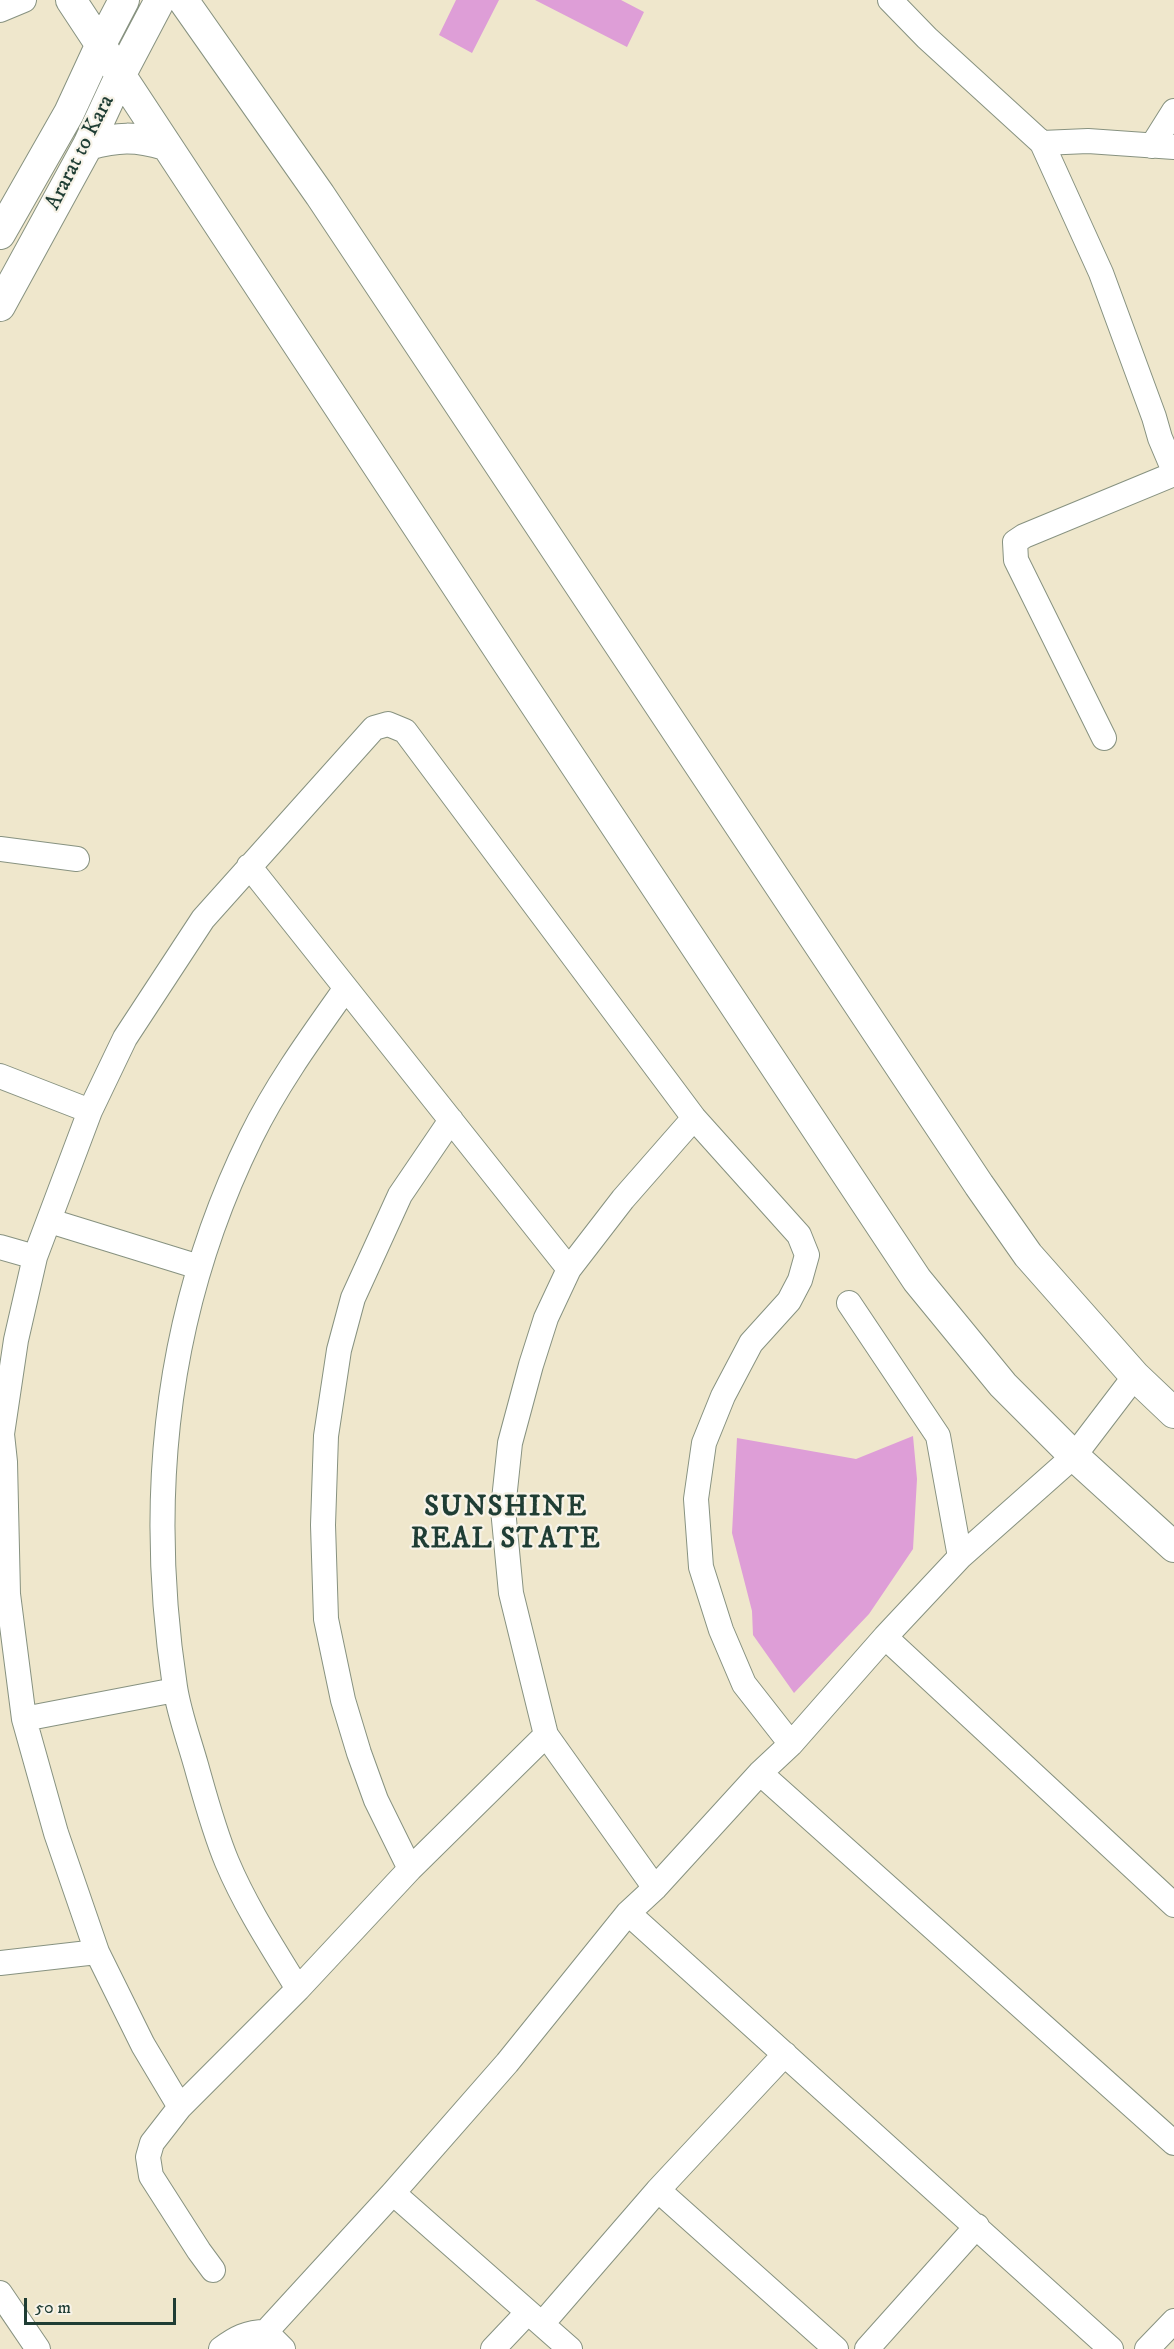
<!DOCTYPE html>
<style>
body{margin:0}
#map{position:relative;width:1174px;height:2349px;overflow:hidden;background:#efe7cc;font-family:"IM FELL DW Pica",serif}
canvas{display:block}
.scale{position:absolute;left:24px;top:2298px;width:152px;height:27px;box-sizing:border-box;border:3px solid #1f3d34;border-top:0;padding-left:8px;font-size:18px;line-height:21px;white-space:nowrap;color:#1f3d34;-webkit-text-stroke:4px #f7f3e8;paint-order:stroke}
</style>
<div id="map">
<canvas width="1174" height="2349"></canvas>
<div class="scale">50 m</div>
</div>
<script>
const ctx = document.querySelector('canvas').getContext('2d');
ctx.lineJoin = 'round';
function fillPath(path, color) { ctx.fillStyle = color; ctx.fill(path, 'evenodd'); }
function stroke(path, color, width, dash) { ctx.strokeStyle = color; ctx.lineWidth = width; ctx.lineCap = dash ? 'butt' : 'round'; ctx.setLineDash(dash || []); ctx.stroke(path); }
function label(font, color, halo, rows, align = 'center') {
  ctx.font = font + ' "IM FELL DW Pica",serif'; ctx.lineWidth = 4.5; ctx.setLineDash([]); ctx.textBaseline = 'middle'; ctx.strokeStyle = halo; ctx.fillStyle = color; for (const [text, x, y, turn = 0] of rows) {
    ctx.save(); ctx.translate(x, y); ctx.rotate((+turn || 0) * Math.PI / 180); ctx.textAlign = isNaN(turn) ? turn : align; if (halo) ctx.strokeText(text, 0, 0); ctx.fillText(text, 0, 0); ctx.restore();
  }
}
const building = new Path2D(`
 M456 0H499L472 53 439 35Z
 M535 0H621L644 12 627 47Z
 M913 1436 917 1479 913 1549 869 1614 794 1693 753 1635 752 1611 732 1533 737 1438 856 1459Z`);
const minor = new Path2D(`
 M890 0 927 38 1042 143 1101 273 1154 417 1160 438 1174 471
 M0 10 24 0
 M1042 143 1088 141 1174 147
 M1152 146 1174 111
 M1104 738 1016 560 1015 542 1024 536 1174 474
 M0 849 77 859
 M249 866 569 1269 623 1199 694 1118
 M0 1076 90 1111
 M50 1221 199 1267
 M0 1247 35 1257
 M569 1269 546 1318 531 1365 510 1443 503 1509 511 1593 546 1735 655 1888
 M849 1303 938 1436 960 1557
 M885 1637 1174 1905
 M24 1719 175 1690
 M760 1773 1174 2143
 M410 1869 546 1735
 M628 1913 1111 2349
 M0 1963 97 1952
 M298 1989 410 1869 376 1800 359 1753 343 1700 326 1619 323 1525 326 1436 339 1350 353 1298 400 1195 451 1120
 M785 2054 658 2190 836 2349
 M180 2107 143 2045 97 1952 56 1833 24 1719 8 1594 5 1462 2 1434 16 1340 35 1257 90 1111 125 1038 203 919 374 728 388 724 405 731 694 1118 799 1235 807 1255 800 1280 789 1301 751 1343 723 1396 704 1443 696 1499 701 1567 721 1630 744 1684 791 1744
 M393 2193 570 2349
 M213 2270 199 2251 151 2176 148 2157 152 2143 180 2107 298 1989C273 1948 246 1907 227 1862 214 1831 205 1797 196 1765 189 1740 179 1713 175 1687 146 1496 165 1312 251 1137 277 1084 312 1036 346 988
 M0 2293 38 2349
 M542 2324 658 2190
 M221 2349C236 2338 247 2332 266 2332L283 2349
 M250 2349 393 2193 507 2063 628 1913 655 1888 760 1773 791 1744 885 1637 960 1557 1074 1456 1135 1376
 M493 2349 528 2312
 M867 2349 977 2226
 M1147 2349 1174 2321`);
const major = new Path2D(`
 M71 0 509 665 917 1280 1003 1385 1074 1456 1174 1547
 M183 0 320 195 979 1185 1028 1255 1135 1376 1174 1413
 M88 145C118 137 135 136 165 145
 M0 234 69 113 100 46 124 0
 M0 306 88 145 120 76 160 0`);
const streetNames = [
 ["Ararat to Kara",81,153,-63]
];
const districtNames = [
 ["SUNSHINE",506,1509],
 ["REAL STATE",506,1541]
];
fillPath(building, '#de9ed7');
stroke(minor, '#879280', 26);
stroke(major, '#879280', 32);
stroke(minor, '#fff', 24);
stroke(major, '#fff', 30);
label('22px', '#1f3d34', '#f7f3e8', streetNames);
ctx.letterSpacing = '1.5px';
label('bold 28px', '#1f3d34', '#f7f3e8', districtNames);
ctx.letterSpacing = '0px';
</script>
